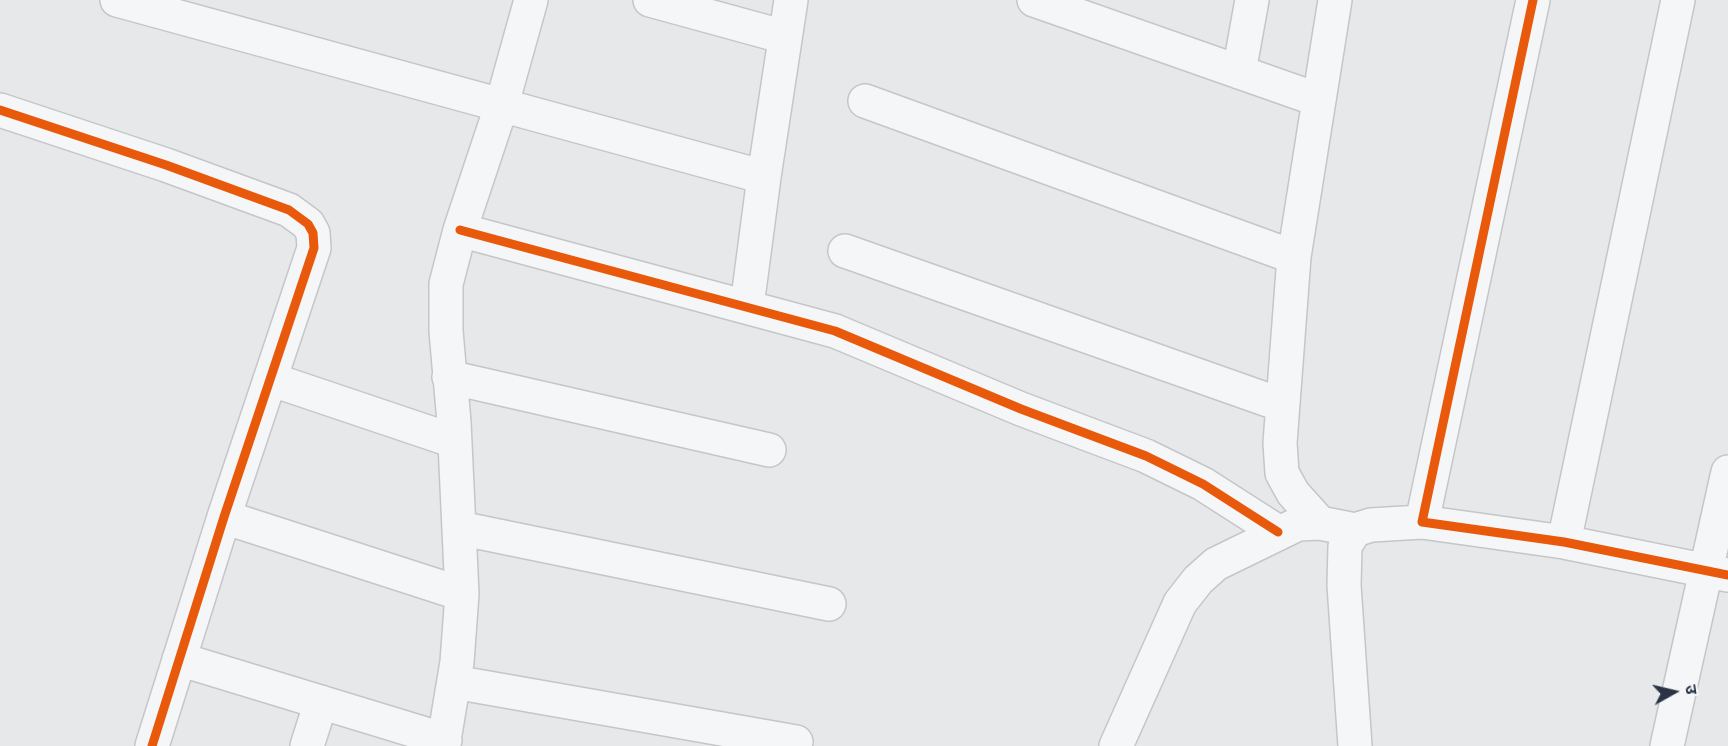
<!DOCTYPE html>
<meta charset="utf-8">
<style>
body{margin:0}
#map{position:relative;width:1728px;height:746px;overflow:hidden;background:#e6e8ea;font-family:"Exo 2","Noto Sans Devanagari",sans-serif}
canvas{display:block}
.north{position:absolute;left:1644px;top:662px;width:60px;height:60px;-webkit-text-stroke:4px #f4f6f9;paint-order:stroke;rotate:82deg;font-size:16px;font-weight:700;line-height:24px;text-align:center;color:#2a3445}
.north::after{content:'';display:block;margin:auto;width:21px;height:27px;background:#2a3445;clip-path:polygon(50% 0,100% 100%,50% 72%,0 100%)}
</style>
<div id="map">
<canvas width="1728" height="746"></canvas>
<div class="north">उ</div>
</div>
<script>
const ctx = document.querySelector('canvas').getContext('2d');
ctx.lineJoin = 'round';
function stroke(path, color, width, dash) { ctx.strokeStyle = color; ctx.lineWidth = width; ctx.lineCap = dash ? 'butt' : 'round'; ctx.setLineDash(dash || []); ctx.stroke(path); }
const minor = new Path2D(`
 M117 0 764 177
 M650 0 785 37
 M1034 0 1319 100
 M1533 0 1422 522 1564 542 1728 575
 M1239 72 1252 0
 M865 101 1294 257
 M0 110 166 165 289 210 308 224 313 233 314 248 224 517 152 746
 M460 230 835 331 1021 409 1146 456 1203 484 1278 532
 M845 251 1282 405
 M747 306 764 177 791 0
 M449 377 769 450
 M270 379 454 441
 M224 517 462 594
 M1320 523 1293 493 1282 473 1280 443 1294 257 1335 0
 M459 528 829 604
 M1564 542 1678 0
 M179 659 445 740
 M454 682 796 742
 M307 746 321 702
 M443 746 457 662 462 594 454 422 446 331V284L460 230 502 104 531 0
 M1116 746 1180 603 1198 580 1216 564 1298 524 1320 523 1355 530
 M1355 746 1344 585 1345 546 1355 530 1371 525 1422 522
 M1667 746 1728 472`);
const cycleway = new Path2D(`
 M1533 0 1422 522 1564 542 1728 575
 M0 110 166 165 289 210 308 224 313 233 314 248 224 517 152 746
 M460 230 835 331 1021 409 1146 456 1203 484 1278 532`);
stroke(minor, '#c4c6c8', 36);
stroke(minor, '#f5f6f7', 33);
stroke(cycleway, '#e8590c', 9);
</script>
